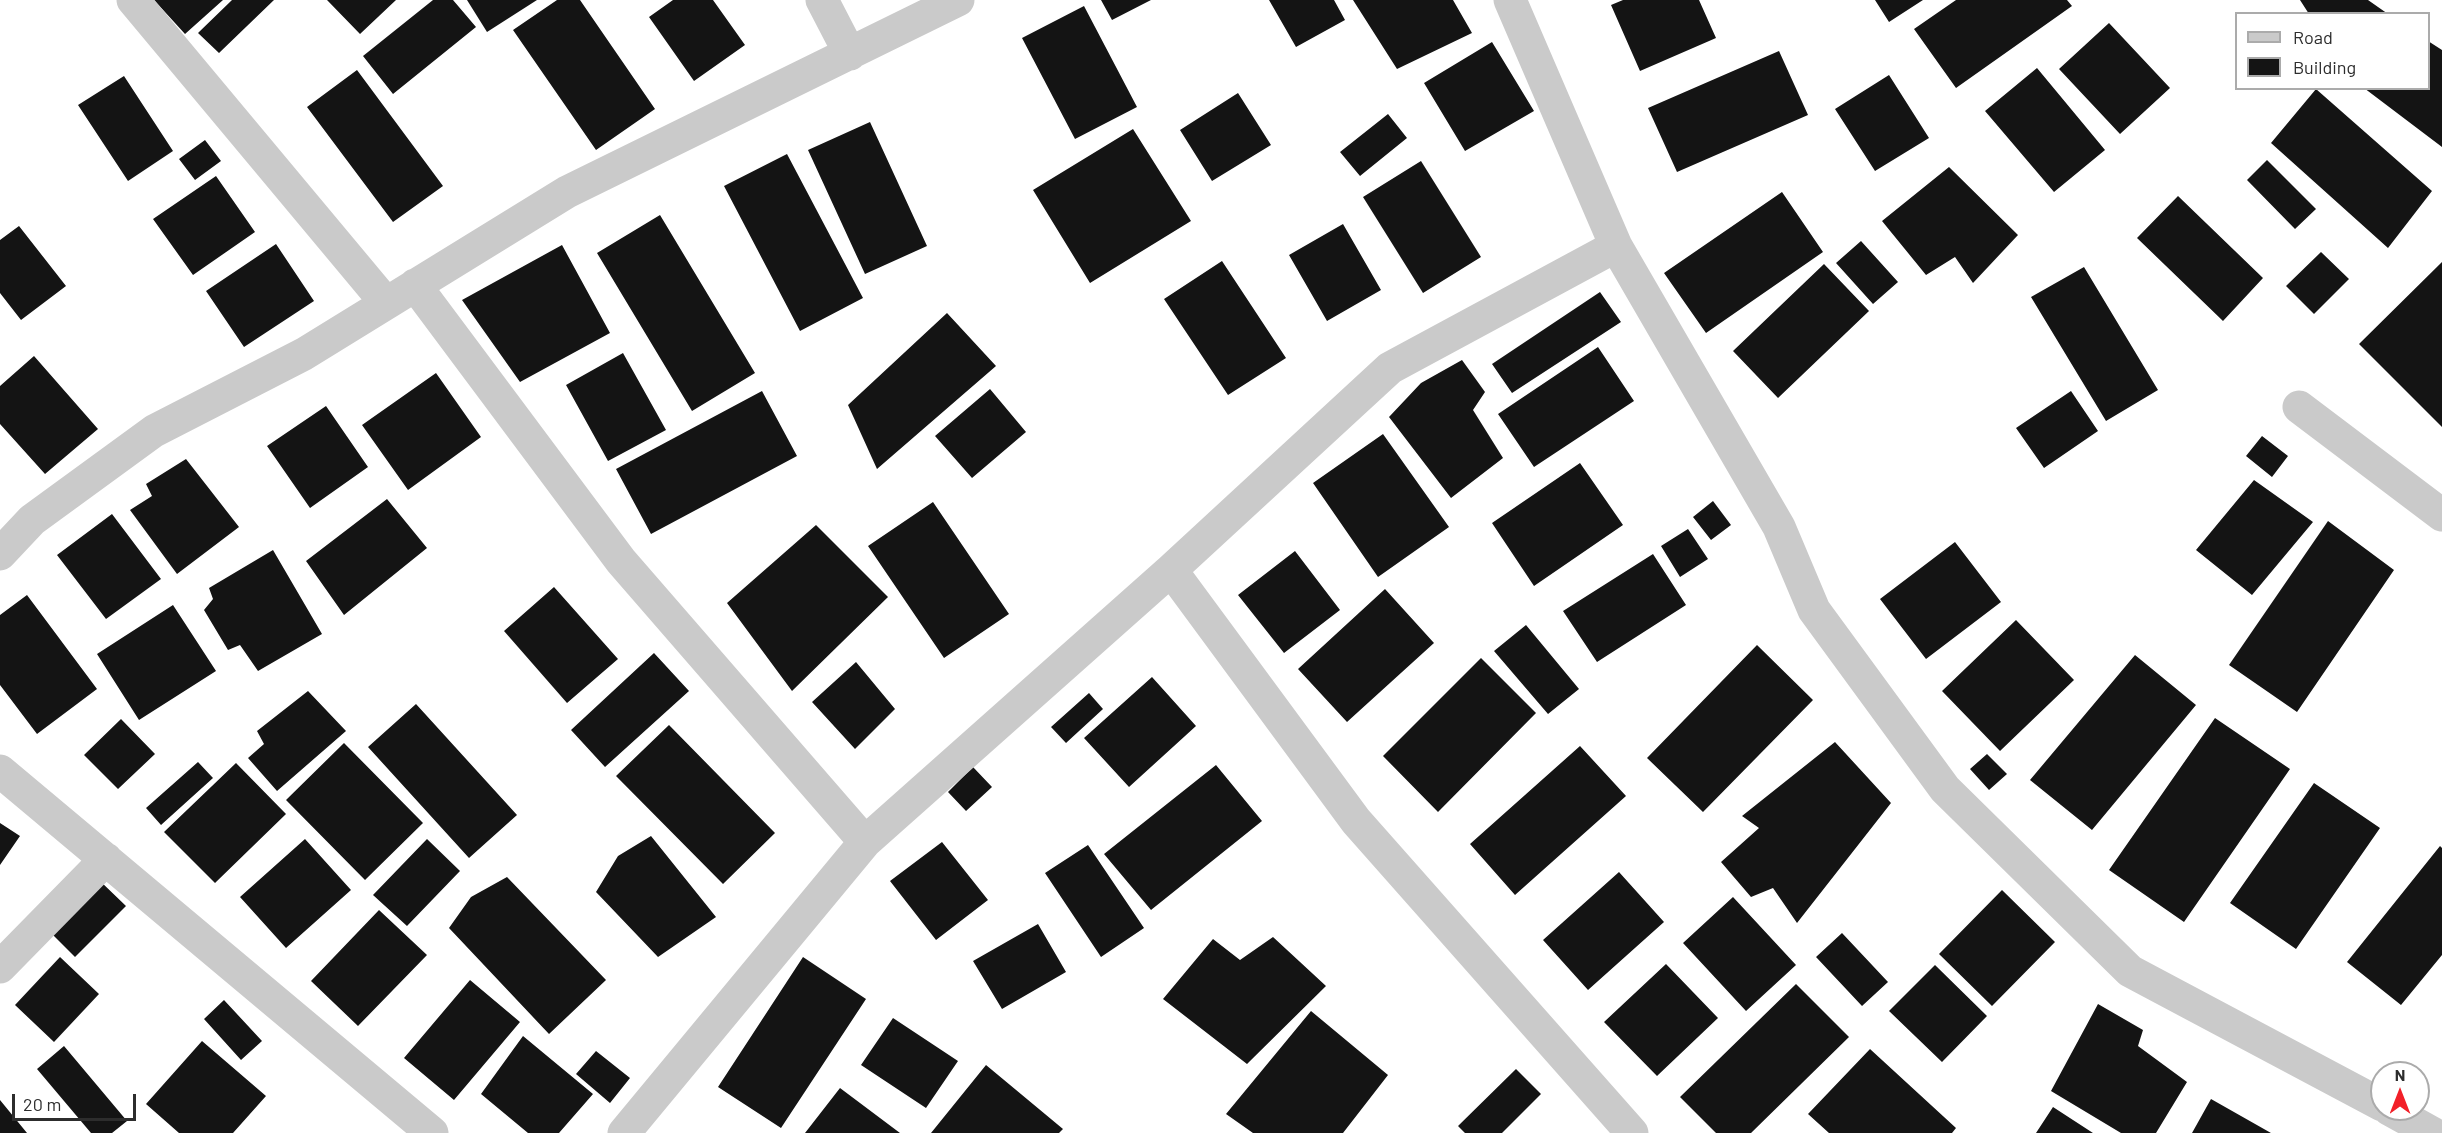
<!DOCTYPE html>
<style>
body{margin:0}
#map{position:relative;width:2442px;height:1133px;overflow:hidden;background:#fff;font-family:Barlow,sans-serif}
canvas{display:block}
.legend{position:absolute;left:2235px;top:12px;width:195px;height:78px;box-sizing:border-box;background:#fff;border:2px solid #ababab;margin:0;padding:8px 10px;list-style:none;font-size:18px;color:#2d2d2d}
.legend li{display:flex;align-items:center;gap:12px;height:30px}
.legend b{width:30px;border:2px solid #ababab}
.north{position:absolute;left:2370px;top:1061px;width:60px;height:60px;box-sizing:border-box;background:#fff;border:2px solid #ababab;border-radius:50%;rotate:0deg;font-size:16px;font-weight:700;line-height:24px;text-align:center;color:#2d2d2d}
.north::after{content:'';display:block;margin:auto;width:21px;height:27px;background:#f22028;clip-path:polygon(50% 0,100% 100%,50% 72%,0 100%)}
.scale{position:absolute;left:12px;top:1094px;width:124px;height:27px;box-sizing:border-box;border:3px solid #2d2d2d;border-top:0;padding-left:8px;font-size:18px;line-height:21px;white-space:nowrap;color:#2d2d2d;-webkit-text-stroke:4px #fff;paint-order:stroke}
</style>
<div id="map">
<canvas width="2442" height="1133"></canvas>
<ul class="legend">
<li><b style="height:8px;background:#cacaca"></b>Road</li>
<li><b style="height:16px;background:#141414"></b>Building</li>
</ul>
<div class="north">N</div>
<div class="scale">20 m</div>
</div>
<script>
const ctx = document.querySelector('canvas').getContext('2d');
ctx.lineJoin = 'round';
function fillPath(path, color) { ctx.fillStyle = color; ctx.fill(path, 'evenodd'); }
function stroke(path, color, width, dash) { ctx.strokeStyle = color; ctx.lineWidth = width; ctx.lineCap = dash ? 'butt' : 'round'; ctx.setLineDash(dash || []); ctx.stroke(path); }
const building = new Path2D(`
 M154 0H223L185 34Z
 M232 0H274L219 53 198 33Z
 M327 0H396L360 34Z
 M433 0H453L476 27 393 94 363 56Z
 M467 0H537L487 32Z
 M557 0H580L655 109 596 150 513 30Z
 M673 0H713L745 45 694 81 649 17Z
 M1101 0H1151L1112 20Z
 M1269 0H1334L1345 20 1296 47Z
 M1353 0H1453L1472 33 1397 69Z
 M1623 0H1699L1716 38 1640 71 1611 5Z
 M1875 0H1923L1889 22Z
 M1956 0H2067L2072 6 1956 88 1914 29Z
 M2300 0H2368L2388 14H2309Z
 M1084 6 1137 107 1075 139 1022 38Z
 M2109 23 2170 88 2120 134 2059 69Z
 M2428 41 2442 50V147L2364 88H2428Z
 M1492 42 1534 111 1465 151 1424 83Z
 M1779 51 1808 115 1677 172 1648 108Z
 M2037 68 2105 150 2054 192 1985 111Z
 M357 70 443 186 393 222 307 107Z
 M1889 75 1929 138 1875 171 1835 109Z
 M124 76 173 151 128 181 78 105Z
 M2316 89 2432 191 2388 248 2271 143Z
 M1238 93 1271 145 1212 181 1180 130Z
 M1388 114 1407 138 1360 176 1340 152Z
 M870 122 927 246 865 274 808 150Z
 M1133 129 1191 221 1090 283 1033 190Z
 M205 140 221 161 195 180 179 159Z
 M787 154 863 298 800 331 724 186Z
 M2267 160 2316 209 2295 229 2247 180Z
 M1421 161 1481 257 1423 293 1363 197Z
 M1949 167 2018 235 1973 283 1955 257 1926 275 1882 221Z
 M216 176 255 232 193 275 153 219Z
 M1782 192 1823 252 1706 333 1664 273Z
 M2178 196 2263 278 2223 321 2137 238Z
 M660 215 755 373 692 411 597 253Z
 M1343 224 1381 290 1327 321 1289 255Z
 M19 226 66 286 21 320 0 293V240Z
 M1861 241 1898 282 1873 304 1836 263Z
 M276 244 314 301 244 347 206 291Z
 M562 245 610 333 520 382 462 300Z
 M2321 252 2349 279 2314 314 2286 286Z
 M1222 261 1286 358 1228 395 1164 299Z
 M2442 262V427L2359 344Z
 M1824 264 1869 311 1778 398 1733 351Z
 M2084 267 2158 390 2106 421 2031 297Z
 M1600 292 1621 322 1512 393 1492 364Z
 M947 313 996 366 877 469 848 405Z
 M1598 347 1634 401 1534 467 1498 414Z
 M623 353 666 430 608 461 566 385Z
 M34 356 98 429 45 474 0 424V386Z
 M1462 360 1485 392 1473 410 1503 458 1451 498 1389 417 1421 383Z
 M436 373 481 437 408 490 362 425Z
 M990 389 1026 432 972 478 935 436Z
 M762 391 797 456 651 534 616 469Z
 M2071 391 2098 431 2044 468 2016 428Z
 M326 406 368 467 310 508 267 446Z
 M1383 434 1449 527 1378 577 1313 483Z
 M2262 436 2288 456 2272 477 2246 456Z
 M186 459 239 527 177 574 130 510 152 496 146 484Z
 M1580 463 1623 525 1534 586 1492 523Z
 M2254 480 2313 522 2252 595 2196 550Z
 M387 499 427 548 344 615 306 561Z
 M1713 501 1731 525 1711 540 1693 517Z
 M933 502 1009 614 944 658 868 546Z
 M112 514 161 579 106 619 57 555Z
 M2328 521 2394 570 2297 712 2229 665Z
 M816 525 888 597 792 691 727 603Z
 M1688 529 1708 559 1680 577 1661 546Z
 M1955 542 2001 602 1926 659 1880 599Z
 M273 550 322 634 258 671 240 645 228 650 204 610 213 599 209 588Z
 M1295 551 1340 610 1284 653 1238 595Z
 M1653 554 1686 605 1597 662 1563 611Z
 M554 587 618 659 567 703 504 631Z
 M1385 589 1434 643 1347 722 1298 669Z
 M27 595 97 689 37 734 0 685V615Z
 M173 605 216 671 139 720 97 654Z
 M2016 620 2074 680 2000 751 1942 691Z
 M1526 625 1579 689 1548 714 1494 651Z
 M1757 645 1813 700 1703 812 1647 758Z
 M654 653 689 691 605 767 571 730Z
 M2135 655 2196 705 2092 830 2030 780Z
 M1481 658 1536 713 1438 812 1383 756Z
 M856 662 895 709 855 749 812 702Z
 M1152 677 1196 726 1129 787 1084 738Z
 M308 691 346 731 277 791 248 758 264 744 257 731Z
 M1089 693 1103 709 1066 743 1051 727Z
 M416 704 517 815 469 858 368 747Z
 M2215 718 2290 769 2184 922 2109 870Z
 M121 719 155 754 118 789 84 755Z
 M669 725 775 833 723 884 616 776Z
 M1835 742 1891 803 1797 923 1773 888 1751 897 1721 862 1759 828 1742 816Z
 M344 743 423 823 365 880 286 800Z
 M1580 746 1626 796 1515 895 1470 844Z
 M1987 754 2007 774 1989 790 1970 769Z
 M198 762 213 778 161 825 146 808Z
 M236 763 286 814 215 883 164 832Z
 M1216 765 1262 821 1151 910 1104 854Z
 M973 767 992 787 966 811 948 792Z
 M2314 783 2380 828 2296 949 2230 903Z
 M0 823 20 836 0 865Z
 M651 836 716 917 658 957 596 892 618 856Z
 M305 839 351 890 286 948 240 897Z
 M427 839 460 871 407 926 373 895Z
 M942 842 988 900 936 940 890 881Z
 M1088 845 1144 928 1101 957 1045 873Z
 M2440 846 2442 848V955L2401 1005 2347 962Z
 M1619 872 1664 922 1588 990 1543 940Z
 M507 877 606 980 549 1034 449 928 471 897Z
 M99 880 126 906 75 957 49 931Z
 M2002 890 2055 942 1992 1006 1939 954Z
 M1733 897 1796 965 1746 1011 1683 943Z
 M379 910 427 955 358 1026 311 981Z
 M1038 924 1066 972 1002 1009 973 961Z
 M1842 933 1888 982 1862 1006 1816 957Z
 M1273 937 1326 986 1247 1064 1163 999 1213 939 1240 960Z
 M60 957 99 994 54 1042 15 1005Z
 M803 957 866 999 781 1128 718 1087Z
 M1666 964 1718 1018 1657 1076 1604 1022Z
 M1935 965 1987 1016 1942 1062 1889 1011Z
 M470 980 520 1022 454 1100 404 1058Z
 M1796 984 1849 1037 1751 1133H1716L1680 1097Z
 M224 1000 262 1041 241 1060 204 1019Z
 M2098 1004 2143 1030 2138 1046 2187 1082 2156 1133H2121L2051 1091Z
 M1311 1011 1388 1075 1343 1133H1253L1226 1114Z
 M893 1018 958 1061 926 1108 861 1065Z
 M523 1036 593 1094 559 1133H528L481 1094Z
 M202 1041 266 1096 233 1133H179L146 1104Z
 M64 1046 127 1121 112 1133H91L37 1069Z
 M1870 1049 1956 1128 1952 1133H1829L1808 1114Z
 M596 1051 630 1078 610 1103 576 1074Z
 M986 1065 1063 1129 1059 1133H931Z
 M1516 1069 1541 1094 1502 1133H1465L1458 1126Z
 M840 1088 900 1133H805Z
 M2211 1099 2271 1133H2192Z
 M0 1100 27 1133H0Z
 M2053 1107 2093 1133H2036Z`);
const minor = new Path2D(`
 M133 0 386 303
 M822 0 850 54
 M1510 0 1616 246 1779 527 1814 610 1945 789 2130 971 2382 1105
 M415 285 621 561 865 842
 M2299 407 2442 515
 M0 554 32 520 154 431 304 354 567 192 958 0
 M1171 570 1356 821 1632 1133
 M0 771 432 1133
 M0 967 106 859
 M2389 1109 2432 1133
 M624 1133 865 842 1171 570 1390 368 1616 246`);
fillPath(building, '#141414');
stroke(minor, '#cacaca', 33);
</script>
